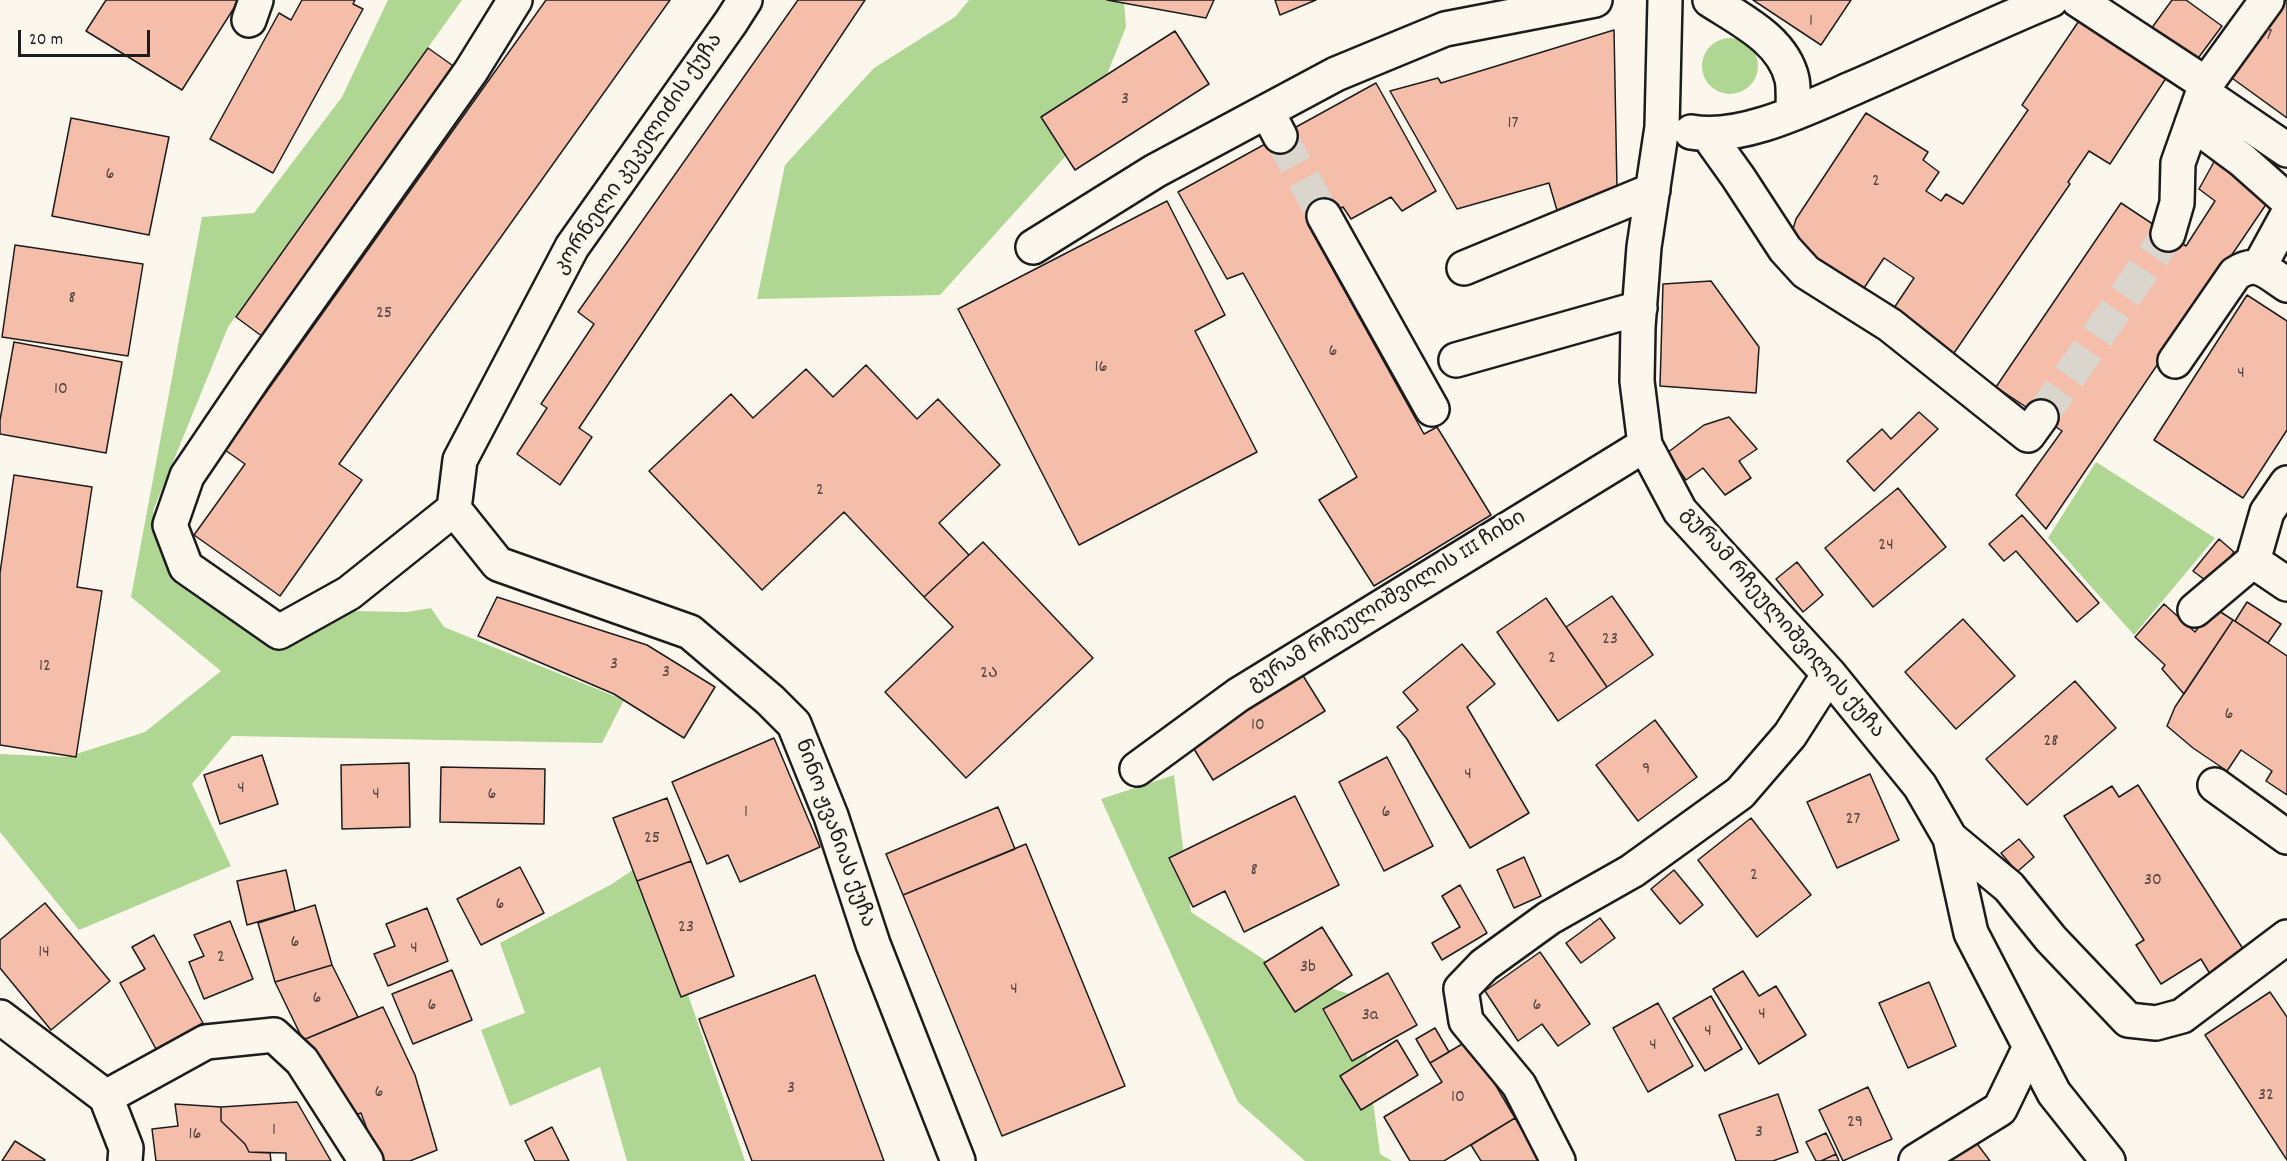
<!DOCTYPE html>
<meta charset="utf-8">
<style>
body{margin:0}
#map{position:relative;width:2287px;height:1161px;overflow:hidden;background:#fbf7ec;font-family:Dekko,sans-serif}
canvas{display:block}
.scale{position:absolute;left:18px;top:30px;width:132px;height:27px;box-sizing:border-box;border:3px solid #1c1c1c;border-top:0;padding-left:8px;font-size:18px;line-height:21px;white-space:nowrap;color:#1c1c1c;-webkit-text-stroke:4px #fbf7ec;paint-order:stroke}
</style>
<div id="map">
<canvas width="2287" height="1161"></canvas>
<div class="scale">20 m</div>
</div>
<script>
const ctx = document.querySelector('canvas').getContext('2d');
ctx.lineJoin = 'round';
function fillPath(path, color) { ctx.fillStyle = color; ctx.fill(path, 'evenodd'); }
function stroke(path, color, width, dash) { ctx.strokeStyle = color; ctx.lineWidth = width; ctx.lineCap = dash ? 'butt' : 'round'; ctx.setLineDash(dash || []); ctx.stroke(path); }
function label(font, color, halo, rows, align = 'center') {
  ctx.font = font + ' Dekko,"Noto Sans Georgian",sans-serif'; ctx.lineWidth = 6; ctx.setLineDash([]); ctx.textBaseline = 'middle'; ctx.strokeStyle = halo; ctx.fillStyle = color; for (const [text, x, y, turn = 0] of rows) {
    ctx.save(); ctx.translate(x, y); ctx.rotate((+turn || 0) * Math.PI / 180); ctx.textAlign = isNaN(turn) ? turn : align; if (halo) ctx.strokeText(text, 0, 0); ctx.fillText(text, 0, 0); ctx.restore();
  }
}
const green = new Path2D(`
 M388 0H462L228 327 153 511 171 580 268 646 352 611 407 612 431 608 444 627 624 700 602 743 232 736 192 784 231 866 79 930 0 832V754L67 757 145 732 221 671 131 597 202 217 254 213 342 97Z
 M969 0H1124L1126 27 1081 139 940 295 757 299 785 165 874 68 955 17Z
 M1702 66a28 28 0 1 1 56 0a28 28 0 1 1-56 0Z
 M2096 462 2215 538 2134 635 2048 538Z
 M1174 775 1191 912 1286 974 1359 997 1380 1154 1392 1161H1305L1238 1102 1101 799Z
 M643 863 745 1161H627L600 1067 510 1106 481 1030 525 1013 500 943 612 884Z`);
const building = new Path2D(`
 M106 0H239L182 90 86 31Z
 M302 0H355L353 4 363 9 273 173 210 139 279 13 291 20Z
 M546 0H670L339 464 362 480 280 596 194 535 245 464 225 450Z
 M798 0H865L579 428 592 437 560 485 517 454 547 408 541 404 594 324 578 312Z
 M1107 0H1214L1206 18Z
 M1275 0H1316L1280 15Z
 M1753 0H1851L1821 45Z
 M2172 0H2186L2222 26 2196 61 2151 29Z
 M2277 0H2287V118L2225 73Z
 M2085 12 2172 69 2110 164 2089 151 2068 182 2070 184 1954 353 1892 311 1914 278 1884 258 1862 291 1797 247 1801 241 1793 229 1796 219 1866 113 1928 152 1923 160 1939 172 1926 191 1941 201 1946 194 1963 204 2028 110 2022 105Z
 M1614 30 1617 189 1559 217 1549 183 1457 209 1390 91 1438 78 1441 83Z
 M1175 31 1209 84 1075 170 1041 117Z
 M428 48 459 70 267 340 236 317Z
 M1376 83 1436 191 1402 211 1391 197 1351 219 1343 207 1308 225 1424 434 1437 427 1491 515 1374 586 1319 500 1357 477 1243 273 1227 279 1178 192Z
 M71 118 169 137 149 235 52 216Z
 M2215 160 2269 200 2046 529 2016 495 2062 431 1996 387 2121 203 2186 246 2215 201 2199 189Z
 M1167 201 1225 315 1195 331 1257 452 1079 545 958 309Z
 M15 245 143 264 128 356 2 337Z
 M1711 281 1759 347 1756 393 1660 386 1663 284Z
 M2247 295 2287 321V430L2243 498 2154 440Z
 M14 342 122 362 106 453 0 434V420Z
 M866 365 917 419 938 399 1000 465 939 523 969 555 924 597 844 512 762 590 649 471 731 394 753 418 806 369 833 397Z
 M1919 412 1938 429 1874 491 1847 461 1882 429 1891 439Z
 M1729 417 1757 449 1739 461 1751 478 1725 495 1703 468 1686 480 1667 453 1704 425Z
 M14 475 92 487 77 587 102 591 76 757 0 745V573Z
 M1898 488 1946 547 1873 607 1825 548Z
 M2022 515 2099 603 2077 622 2016 551 2004 561 1989 544Z
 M2219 539 2234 552 2209 583 2193 571Z
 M983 542 1093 658 966 778 885 692 953 627 924 597Z
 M1797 562 1823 595 1803 612 1776 579Z
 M1612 596 1653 655 1607 687 1566 627Z
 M497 597 647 645 715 687 684 738 614 694 478 636Z
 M1546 598 1607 687 1558 721 1497 632Z
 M2247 602 2281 624 2268 643 2235 621Z
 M2164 604 2195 632 2213 607 2233 620 2184 694 2162 669 2165 665 2135 637Z
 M1963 619 2015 676 1956 729 1905 672Z
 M2233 620 2287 656V795L2266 781 2272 771 2241 750 2227 771 2193 748 2167 726 2175 707Z
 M1462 644 1495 684 1467 707 1529 813 1470 848 1407 739 1397 727 1418 710 1403 692Z
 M1302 674 1325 711 1213 780 1191 744Z
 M2075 681 2116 728 2027 805 1986 759Z
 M1655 720 1697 777 1638 821 1596 765Z
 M774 738 820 847 740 882 728 855 707 864 672 782Z
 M262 755 278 804 220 824 204 775Z
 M1387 757 1433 846 1384 871 1339 782Z
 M409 763 410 827 342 829 341 765Z
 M441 767 545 769 544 824 440 822Z
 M1870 774 1899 840 1837 868 1807 802Z
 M2138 785 2245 952 2210 974 2201 959 2161 984 2136 945 2144 940 2064 816 2112 786 2119 797Z
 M1295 796 1339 885 1244 932 1225 891 1193 907 1169 858Z
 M667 798 691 861 637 881 613 818Z
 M998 807 1015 849 903 895 886 854Z
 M1751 818 1811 895 1757 937 1698 860Z
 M2019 839 2034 857 2017 872 2001 853Z
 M1026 844 1125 1086 1002 1136 903 895Z
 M1524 857 1541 896 1514 908 1497 870Z
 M691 861 734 976 681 997 637 881Z
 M520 867 544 913 481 945 457 899Z
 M286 870 295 911 247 925 237 881Z
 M1674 870 1703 905 1680 924 1651 889Z
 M1460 885 1487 933 1442 960 1432 943 1460 927 1442 896Z
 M45 903 110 981 51 1030 0 968V940Z
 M315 905 332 965 275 982 258 923Z
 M427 908 448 961 388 986 374 954 395 946 386 924Z
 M1600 918 1615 938 1581 963 1566 943Z
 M230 921 253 979 204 999 189 962 204 956 194 935Z
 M1322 927 1352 975 1295 1012 1264 963Z
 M154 935 203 1023 156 1049 120 983 145 969 132 947Z
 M1540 952 1590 1024 1558 1046 1542 1024 1518 1041 1485 991Z
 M332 965 358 1017 303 1040 275 982Z
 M452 970 472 1020 413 1044 392 994Z
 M1743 971 1759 996 1776 986 1806 1035 1759 1064 1713 989Z
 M1388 973 1417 1025 1352 1061 1323 1009Z
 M815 975 884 1161H752L699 1019Z
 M1929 982 1956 1046 1908 1068 1879 1003Z
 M2270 992 2287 1017V1160L2205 1035Z
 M1711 996 1742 1049 1705 1071 1673 1018Z
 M1658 1003 1693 1066 1648 1092 1613 1028Z
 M383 1007 415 1075 437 1150 410 1161H379L361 1113 353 1116 303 1040Z
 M1435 1028 1449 1052 1430 1063 1416 1039Z
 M1397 1040 1418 1075 1361 1110 1340 1076Z
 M1469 1040 1515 1118 1444 1161H1410L1384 1117 1442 1082 1430 1063Z
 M1868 1087 1892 1139 1843 1161 1819 1110Z
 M1778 1094 1798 1152 1773 1161H1736L1719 1115Z
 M297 1102 331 1161H286V1153L249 1152 245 1144 221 1121V1107Z
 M175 1104 221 1107V1121L245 1144 249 1152 270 1153 271 1161H156L152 1129 178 1126Z
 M1515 1118 1541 1161H1481L1471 1145Z
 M552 1127 569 1161H535L525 1141Z
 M1826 1133 1836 1154 1821 1161H1816L1806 1142Z
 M1972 1137 1990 1161H1939Z
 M15 1141 45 1160 44 1161H2Z
 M1836 1154 1839 1161H1821Z`);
const minorTunnel = new Path2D(`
 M1280 136 1324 216
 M2041 417 2168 234`);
const minor = new Path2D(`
 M1665 0 1662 127 1644 247 1638 327 1637 381 1645 445 1680 511 1829 674 1920 786 1950 838 1971 933 2054 1093 2108 1161
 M1710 0C1741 20 1783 40 1792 79 1794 89 1793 102 1793 112
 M2078 0 2206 84
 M249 20 256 0
 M2203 93 2287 150
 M1267 111 1280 136
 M2192 123 2242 160 2287 200
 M1691 132C1740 141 1805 109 1851 89 1918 60 1983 28 2051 0
 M1708 135 1738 177 1785 249 1806 272 1890 325 2028 435 2041 417
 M1324 216 1432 409
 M2168 234 2177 203 2178 163 2206 84 2267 0
 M1033 247 1155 171 1336 74 1445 29 1595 0
 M2259 267 2287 216
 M1464 268 1653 190
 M1456 360 1640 308
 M2175 361 2235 274C2257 259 2267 272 2287 285
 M454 509 349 593 279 632 186 567 170 525 187 476 254 377 471 71 515 0
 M454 509 498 564 690 632 770 700 794 724 831 816 873 944 958 1161
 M454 509 460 460 572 247 731 22 745 0
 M2253 561 2287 584
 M2195 610 2253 561 2267 512 2287 483
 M1137 769 1238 695 1645 445
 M2215 785 2287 837
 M1950 838 2009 887 2051 939 2128 1020 2156 1023 2182 1016 2287 937
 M0 1017 106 1097 126 1148 125 1161
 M106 1097 206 1042 274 1035 302 1061 366 1161
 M1558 1161 1519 1085 1466 1021 1461 989 1484 965 1549 918 1632 871 1740 793 1790 735 1829 674
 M1916 1161 2000 1109 2030 1047`);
const numberNames = [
 ["1",1811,23],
 ["7",2269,37],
 ["3",1125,101],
 ["17",1513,125],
 ["6",110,176],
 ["2",1876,183],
 ["8",72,300],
 ["25",384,315],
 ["6",1333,353],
 ["16",1101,369],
 ["4",2241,375],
 ["10",61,391],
 ["2",820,492],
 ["24",1886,547],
 ["23",1610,641],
 ["2",1552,660],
 ["3",614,666],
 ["12",45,668],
 ["3",666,674],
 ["2ა",989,675],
 ["6",2229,716],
 ["10",1258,727],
 ["28",2051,743],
 ["9",1646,771],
 ["4",1468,776],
 ["4",241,790],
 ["4",376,796],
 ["6",492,796],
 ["1",746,814],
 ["6",1386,814],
 ["27",1853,821],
 ["25",652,840],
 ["8",1254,872],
 ["2",1754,877],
 ["30",2153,882],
 ["6",500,906],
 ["23",686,929],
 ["6",295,944],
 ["4",414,950],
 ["14",44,954],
 ["2",221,959],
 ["3b",1308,969],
 ["4",1014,991],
 ["6",317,1000],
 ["6",432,1007],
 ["6",1537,1007],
 ["4",1762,1016],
 ["3a",1370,1017],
 ["4",1708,1033],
 ["4",1653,1047],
 ["3",791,1090],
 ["6",379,1094],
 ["32",2266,1097],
 ["10",1458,1099],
 ["29",1855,1124],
 ["1",274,1132],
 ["3",1759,1134],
 ["16",195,1136]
];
const streetNames = [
 ["კორნელი კეკელიძის ქუჩა",640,155,-56],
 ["გურამ რჩეულიშვილის III ჩიხი",1388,603,-32],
 ["გურამ რჩეულიშვილის ქუჩა",1781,624,49],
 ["ნინო ჟვანიას ქუჩა",833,834,70]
];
fillPath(green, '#afd793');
fillPath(building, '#f5beaa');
stroke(building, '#1c1c1c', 1.5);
stroke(minorTunnel, '#dad6cd', 33, [33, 16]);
stroke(minor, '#1c1c1c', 38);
stroke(minor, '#fbf7ec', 33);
label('18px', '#524440', null, numberNames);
label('21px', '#1c1c1c', '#fbf7ec', streetNames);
</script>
